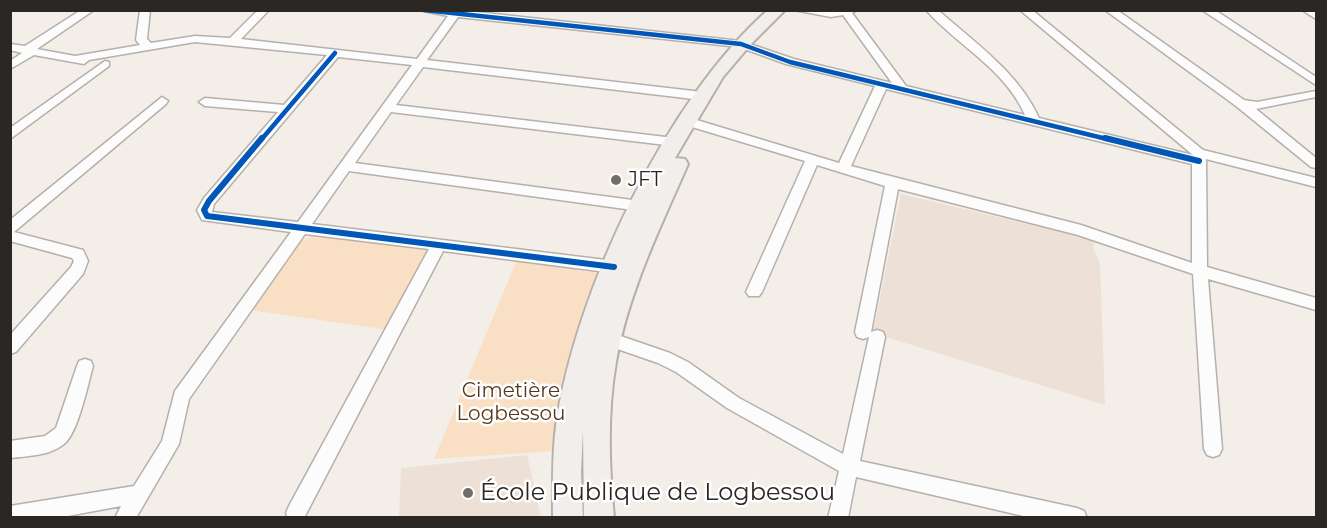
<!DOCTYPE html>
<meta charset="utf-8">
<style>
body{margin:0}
#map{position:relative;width:1327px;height:528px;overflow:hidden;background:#f4eee8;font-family:Montserrat,sans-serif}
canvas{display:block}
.frame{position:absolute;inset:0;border:12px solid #2b2724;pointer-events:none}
</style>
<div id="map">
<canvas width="1327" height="528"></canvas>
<div class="frame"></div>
</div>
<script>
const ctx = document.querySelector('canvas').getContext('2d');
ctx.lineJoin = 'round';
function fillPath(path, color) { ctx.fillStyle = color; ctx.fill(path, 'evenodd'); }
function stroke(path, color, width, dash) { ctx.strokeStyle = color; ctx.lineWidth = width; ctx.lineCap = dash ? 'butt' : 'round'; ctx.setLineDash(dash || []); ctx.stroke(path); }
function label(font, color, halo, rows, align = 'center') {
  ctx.font = font + ' Montserrat,sans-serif'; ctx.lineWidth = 5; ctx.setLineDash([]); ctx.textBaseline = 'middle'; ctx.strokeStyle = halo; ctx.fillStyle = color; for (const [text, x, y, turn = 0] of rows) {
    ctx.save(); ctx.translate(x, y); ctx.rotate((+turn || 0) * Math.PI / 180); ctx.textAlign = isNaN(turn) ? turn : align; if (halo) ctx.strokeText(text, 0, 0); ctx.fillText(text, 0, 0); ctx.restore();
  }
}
const built = new Path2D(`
 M901 194 1094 240 1093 249 1100 263 1105 405 873 333Z
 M527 455 541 517H399L401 468Z`);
const green = new Path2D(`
 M314 235 438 252 396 331 250 310 301 241Z
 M516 262 581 264 579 271 598 273 568 363 555 451 434 459Z`);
const minor = new Path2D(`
 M81 10H94L37 49 75 56 140 45 136 40 140 10H150L147 39 151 43 195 36 230 38 258 10H269L241 39 417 59 448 16 419 10H458L741 41 794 59 892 83 843 15 831 17 794 10H857L852 13 906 86 1025 115C1005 69 958 46 926 10H938C975 43 1018 72 1039 118L1193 155 1020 10H1032L1203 150 1316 178V187L1206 159 1207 267 1316 298V310L1208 279 1222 449 1219 455 1213 457 1207 455 1204 449 1193 274 1078 235 898 189 871 332 869 337 863 339 857 337 855 332 885 186 817 165 762 292 759 296H749L746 292 805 161 682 124 680 121 686 117 690 118 839 163 875 86 786 64 739 47 458 17 427 60 702 92 708 96 702 100 423 67 396 105 674 138 680 142 674 146 391 112 355 163 640 201 647 206 645 209 640 211 349 171 312 224 614 261 619 263 622 267 619 271 614 273 443 251 304 518H288L286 513 289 506 429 249 305 234 189 399 179 444 136 518H115L121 506 57 518H10V506L134 486 162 441 175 391 291 232 202 220 197 210 204 198 278 112 205 106 199 102 205 98 284 105 327 55 195 42 89 60 84 64 34 55 10 69V61L22 53 10 50V44L25 46ZM338 57 412 65 298 222 212 212 214 204ZM886 89 1192 164V263L1081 225 851 166Z
 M1105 10H1117L1244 100 1257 102 1316 91V97L1256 109 1316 158V168L1311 167 1236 106Z
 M1202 10H1215L1316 77V85Z
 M1302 10H1315L1316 19Z
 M105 61 109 62V66L10 139V128Z
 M162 97 168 101 166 104 14 232 83 250 88 261 83 274 16 352 10 354V335L71 267 74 261 72 258 10 241V220Z
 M877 330 883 332 885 337 860 461 1077 508 1084 511 1087 518H1032L856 477 848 518H828L839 471 727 408 676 372 658 363 603 344 601 339 603 334 609 332 670 353 688 362 739 398 843 454 869 337 871 332Z
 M85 359 91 361 93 366C88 384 78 433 64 444 49 456 28 456 10 458V441L45 436 56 428 77 366 79 361Z`);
const secondary = new Path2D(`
 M768 10H785L751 44 723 77 675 158 685 159 688 164C660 228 628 293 616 362 607 414 609 466 614 518H584L583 431 581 472 583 518H553C553 487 552 457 556 426 575 292 666 100 768 10Z`);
const cyclewayFar1 = new Path2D(`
 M424 10 741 44 790 62 1111 140
 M261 140 335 53`);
const cycleway = new Path2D(`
 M262 138 209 201 204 210 207 216 614 267
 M1105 138 1199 161`);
const markers = [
 [616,180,6,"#716d69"],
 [468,493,6,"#716d69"]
];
const poiNames = [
 ["JFT",628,180]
];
const parkNames = [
 ["Cimetière",511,391],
 ["Logbessou",511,414]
];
const nearPoinames = [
 ["École Publique de Logbessou",480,493]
];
fillPath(built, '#ece0d7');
fillPath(green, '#f9dfc4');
stroke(minor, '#b5b0ac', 3);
stroke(secondary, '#b5b0ac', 4);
fillPath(minor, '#fdfcfc');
fillPath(secondary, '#f1eeeb');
stroke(cyclewayFar1, '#0057b8', 4.5);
stroke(cycleway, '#0057b8', 6);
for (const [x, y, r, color] of markers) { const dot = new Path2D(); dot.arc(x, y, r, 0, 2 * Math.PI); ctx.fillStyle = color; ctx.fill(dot); stroke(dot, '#fff', 2); }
label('20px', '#2b2724', '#fff', poiNames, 'left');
label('20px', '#52381b', '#fff', parkNames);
label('24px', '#2b2724', '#fff', nearPoinames, 'left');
</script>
